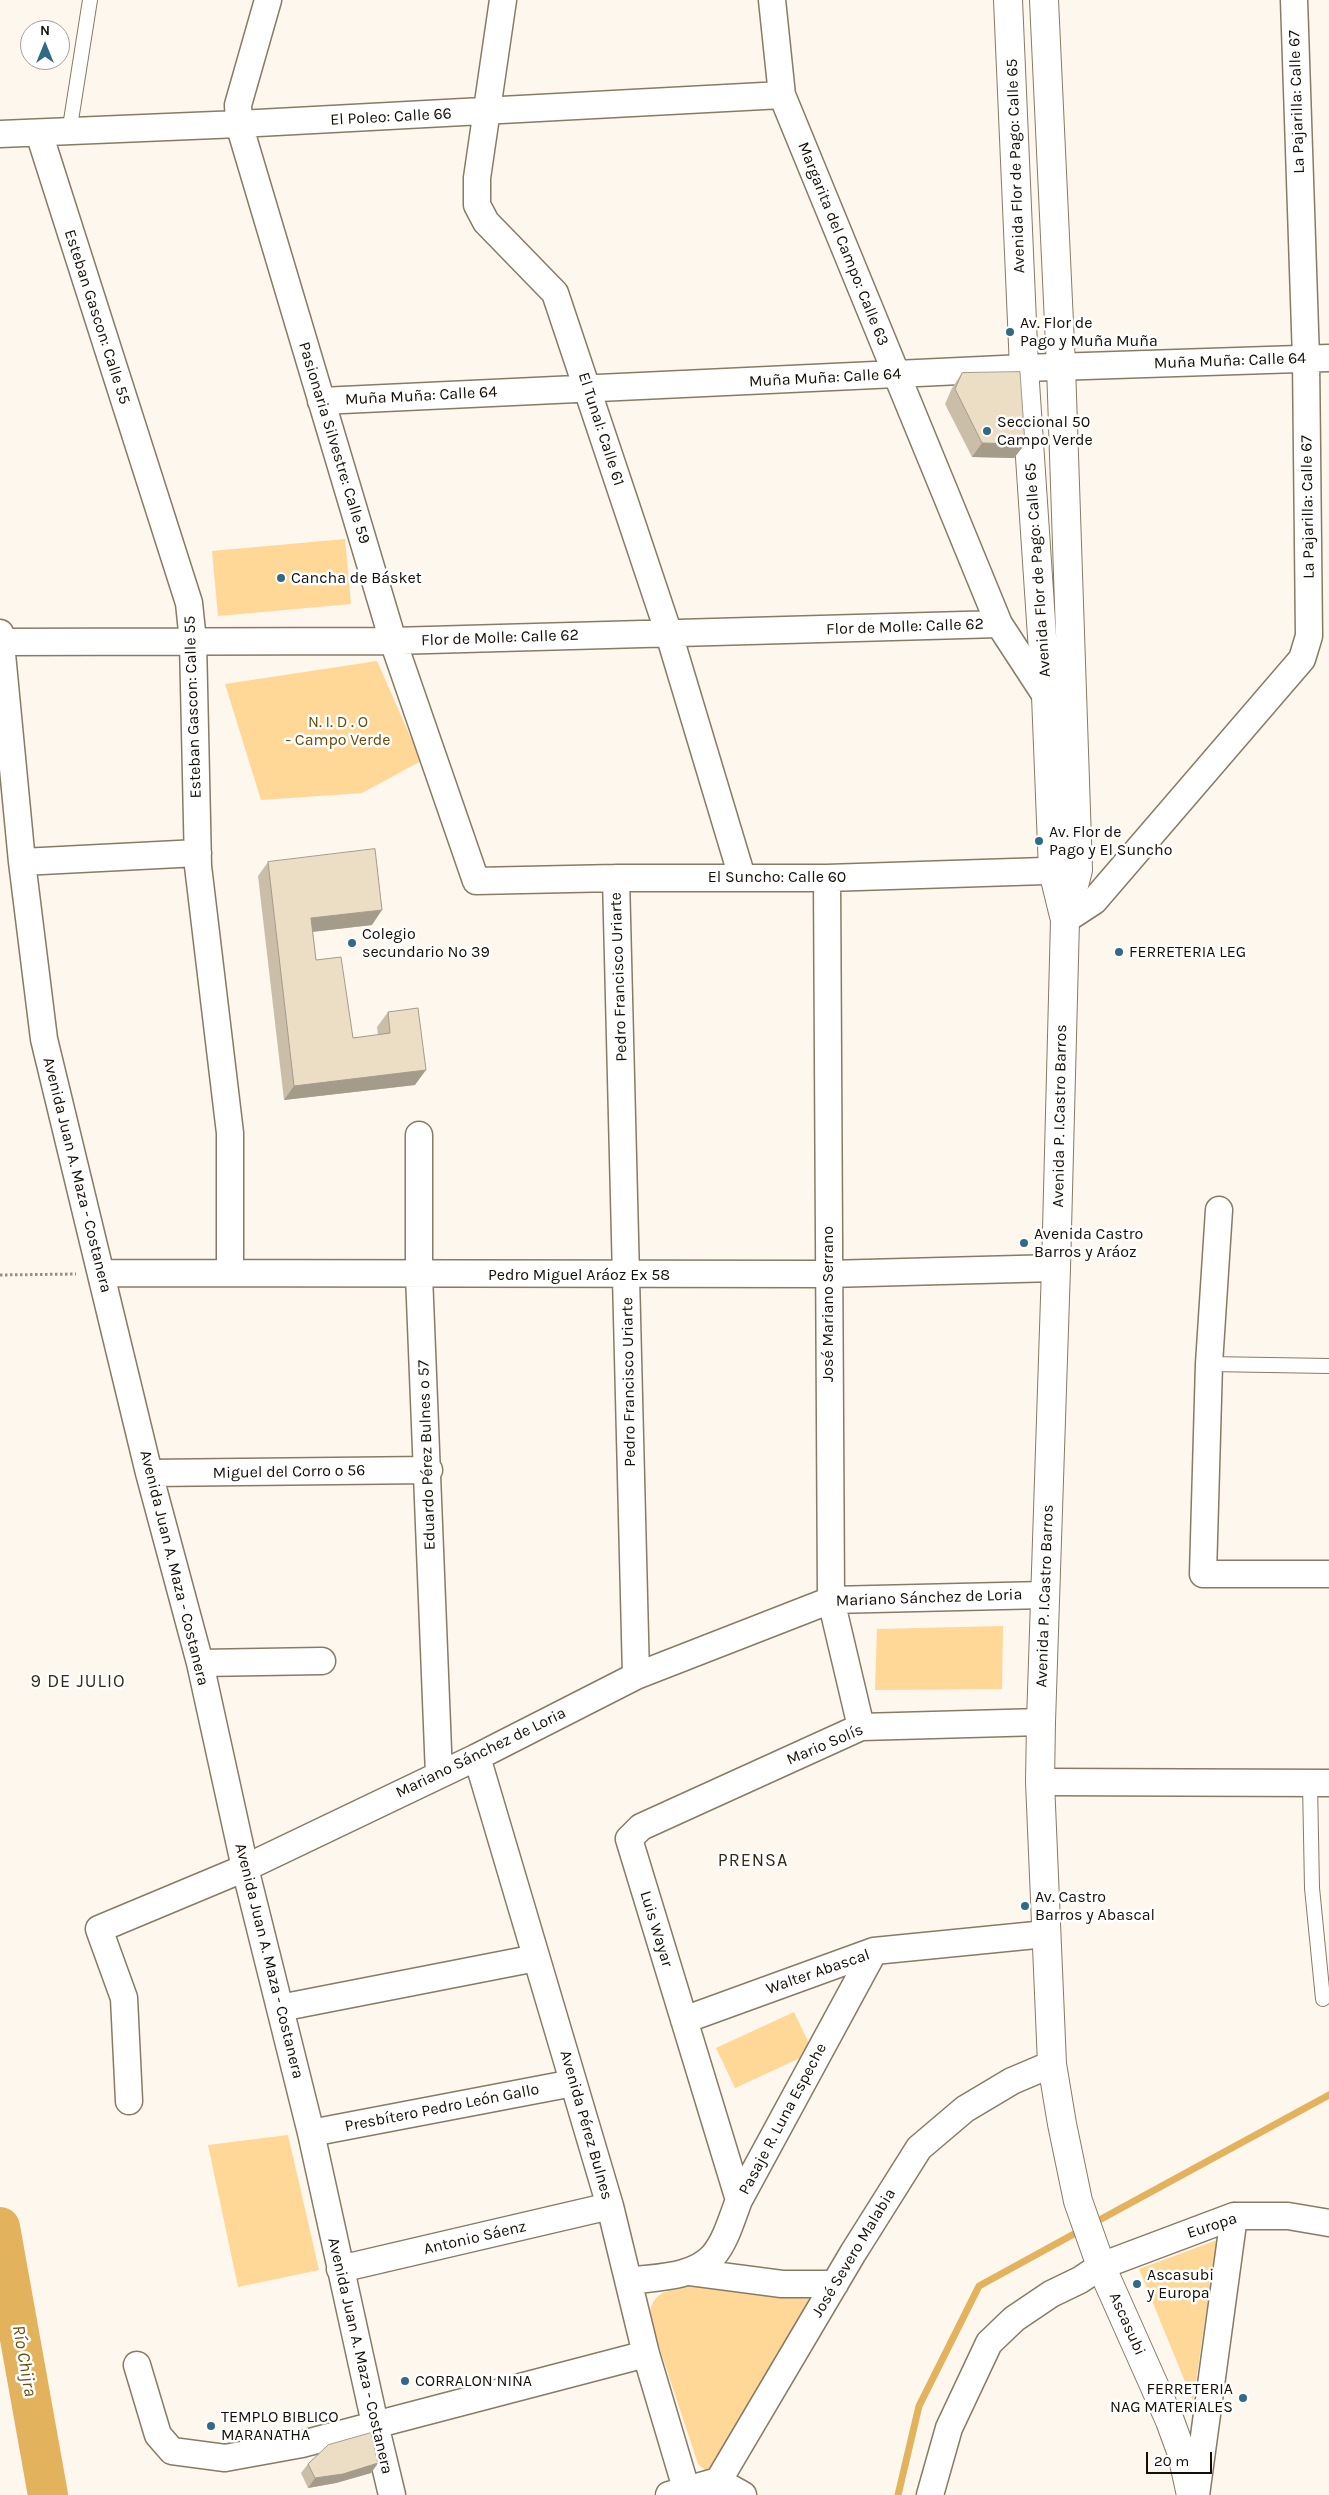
<!DOCTYPE html>
<meta charset="utf-8">
<style>
body{margin:0}
#map{position:relative;width:1329px;height:2495px;overflow:hidden;background:#fdf7ed;font-family:Karla,sans-serif}
canvas{display:block}
.north{position:absolute;left:20px;top:20px;width:50px;height:50px;box-sizing:border-box;background:#fff;border:1px solid #a19f9c;border-radius:50%;rotate:0deg;font-size:14px;font-weight:700;line-height:20px;text-align:center;color:#140f07}
.north::after{content:'';display:block;margin:auto;width:18px;height:22px;background:#316a84;clip-path:polygon(50% 0,100% 100%,50% 72%,0 100%)}
.scale{position:absolute;left:1146px;top:2452px;width:66px;height:22px;box-sizing:border-box;border:2px solid #140f07;border-top:0;padding-left:6px;font-size:15px;line-height:18px;white-space:nowrap;color:#140f07;-webkit-text-stroke:4px #fff;paint-order:stroke}
</style>
<div id="map">
<canvas width="1329" height="2495"></canvas>
<div class="north">N</div>
<div class="scale">20 m</div>
</div>
<script>
const ctx = document.querySelector('canvas').getContext('2d');
ctx.lineJoin = 'round';
function fillPath(path, color) { ctx.fillStyle = color; ctx.fill(path, 'evenodd'); }
function stroke(path, color, width, dash) { ctx.strokeStyle = color; ctx.lineWidth = width; ctx.lineCap = dash ? 'butt' : 'round'; ctx.setLineDash(dash || []); ctx.stroke(path); }
function label(font, color, halo, rows, align = 'center') {
  ctx.font = font + ' Karla,sans-serif'; ctx.lineWidth = 5; ctx.setLineDash([]); ctx.textBaseline = 'middle'; ctx.strokeStyle = halo; ctx.fillStyle = color; for (const [text, x, y, turn = 0] of rows) {
    ctx.save(); ctx.translate(x, y); ctx.rotate((+turn || 0) * Math.PI / 180); ctx.textAlign = isNaN(turn) ? turn : align; if (halo) ctx.strokeText(text, 0, 0); ctx.fillText(text, 0, 0); ctx.restore();
  }
}
const green = new Path2D(`
 M345 539 351 604 218 616 212 551Z
 M377 661 421 761 362 793 261 800 225 684Z
 M1003 1626 1002 1689 875 1690 877 1629Z
 M794 2012 813 2052 735 2088 716 2048Z
 M288 2135 319 2270 238 2287 208 2145Z
 M1217 2240 1193 2401 1139 2269Z
 M687 2287 805 2288 820 2290 713 2470H705L698 2464 649 2316C653 2291 665 2292 687 2287Z`);
const stream = new Path2D(`
 M1092 2224 1329 2095
 M898 2495 919 2406 979 2286 1083 2229`);
const river = new Path2D(`
 M0 2227 48 2495`);
const path = new Path2D(`
 M0 1275 76 1274`);
const service = new Path2D(`
 M69 133 90 0
 M1209 1364 1329 1366
 M1310 1783 1312 1888 1323 1999`);
const minor = new Path2D(`
 M268 0 238 105 239 124 393 641 476 881 616 878H827L1076 870
 M503 0 477 178V205L486 222 555 293 669 634 742 877
 M772 0 782 95 999 624 1046 696
 M39 133 189 603 193 641 198 866 230 1133V1273
 M0 134 239 124 782 95
 M321 401 1024 368 1329 358
 M0 633 22 862 44 1039 149 1473 200 1663 245 1868 311 2133 375 2424 392 2495
 M1 642 393 641 999 624
 M22 862 198 853
 M616 878 636 1676
 M827 878 831 1600 861 1727
 M1065 920 1094 901 1302 659 1309 636 1306 359 1294 0
 M419 1135V1275L439 1775
 M1219 1210 1209 1364 1203 1574H1329
 M101 1273 828 1274 1056 1268
 M149 1473 429 1470
 M200 1663 322 1661
 M477 1757 610 2206 646 2354 688 2495
 M1040 1782 1329 1783
 M874 1951 739 2200 629 1839 641 1827 861 1727 1041 1722
 M280 2008 536 1958
 M684 2020 874 1951 1046 1934
 M129 2101 124 1998 99 1929 245 1868 477 1757 636 1676 831 1600 1045 1595
 M311 2133 573 2083
 M340 2269 610 2206
 M690 2272 782 2284H835
 M629 2281C656 2277 693 2278 713 2256 726 2241 732 2218 739 2200
 M137 2365 158 2435 172 2451 225 2458 302 2444 646 2354
 M669 2495 718 2481 743 2495
 M710 2495 853 2253 919 2148 965 2109 1012 2081 1052 2064
 M930 2495 949 2428 989 2343 1014 2319 1051 2294 1080 2280 1101 2266 1234 2216H1288L1329 2223
 M1196 2495 1234 2216`);
const tertiary = new Path2D(`
 M1008 0 1024 368 1046 696 1053 871 1064 916
 M1044 0 1061 366 1078 870 1065 920 1056 1268 1041 1722 1040 1782 1052 2064 1062 2124 1078 2201 1101 2266 1170 2421 1182 2454 1191 2495`);
const wall = new Path2D(`
 M962 373 1025 444 1014 458 972 457 945 404 952 388Z
 M268 862 372 925 313 932 316 960 353 1038 378 1035 377 1027 388 1012 415 1085 284 1100 258 876Z
 M378 2463 371 2473 336 2483 308 2488 301 2473 308 2464Z`);
const shadedWall = new Path2D(`
 M982 443 1025 444 1014 458 972 457Z
 M382 910 372 925 301 933 311 918Z
 M426 1070 415 1085 284 1100 294 1086Z
 M378 2463 371 2473 336 2483 308 2488 315 2478Z`);
const building = new Path2D(`
 M1020 372 1025 444 982 443 955 389 962 373Z
 M375 849 382 910 311 918 316 960 341 957 353 1038 390 1033 388 1012 418 1008 426 1070 294 1086 268 862Z
 M371 2433 378 2463 343 2474 315 2478 308 2464 328 2445Z`);
const markers = [
 [1010,332,5,"#316a84"],
 [987,431,5,"#316a84"],
 [281,578,5,"#316a84"],
 [1039,841,5,"#316a84"],
 [352,943,5,"#316a84"],
 [1119,952,5,"#316a84"],
 [1024,1243,5,"#316a84"],
 [1025,1906,5,"#316a84"],
 [1137,2284,5,"#316a84"],
 [405,2381,5,"#316a84"],
 [1243,2398,5,"#316a84"],
 [211,2426,5,"#316a84"]
];
const streetNames = [
 ["La Pajarilla: Calle 67",1297,102,-92],
 ["El Poleo: Calle 66",391,117,-3],
 ["Avenida Flor de Pago: Calle 65",1016,166,-92],
 ["Margarita del Campo: Calle 63",843,244,68],
 ["Esteban Gascon: Calle 55",97,317,72],
 ["Muña Muña: Calle 64",1230,361,-2],
 ["Muña Muña: Calle 64",825,378,-3],
 ["Muña Muña: Calle 64",421,396,-3],
 ["El Tunal: Calle 61",601,429,72],
 ["Pasionaria Silvestre: Calle 59",334,443,73],
 ["La Pajarilla: Calle 67",1308,507,-91],
 ["Avenida Flor de Pago: Calle 65",1038,570,-94],
 ["Flor de Molle: Calle 62",905,627,-2],
 ["Flor de Molle: Calle 62",500,638,-2],
 ["Esteban Gascon: Calle 55",193,707,-92],
 ["El Suncho: Calle 60",777,877],
 ["Pedro Francisco Uriarte",619,977,-92],
 ["Avenida P. I.Castro Barros",1060,1116,-89],
 ["Avenida Juan A. Maza - Costanera",77,1175,76],
 ["Pedro Miguel Aráoz Ex 58",579,1275],
 ["José Mariano Serrano",828,1304,-90],
 ["Pedro Francisco Uriarte",629,1382,-91],
 ["Eduardo Pérez Bulnes o 57",427,1455,-92],
 ["Miguel del Corro o 56",289,1472,-1],
 ["Avenida Juan A. Maza - Costanera",174,1568,76],
 ["Avenida P. I.Castro Barros",1045,1596,-88],
 ["Mariano Sánchez de Loria",929,1598,-2],
 ["Mario Solís",825,1745,-23],
 ["Mariano Sánchez de Loria",481,1753,-26],
 ["Luis Wayar",656,1929,73],
 ["Avenida Juan A. Maza - Costanera",269,1961,76],
 ["Walter Abascal",818,1972,-19],
 ["Presbítero Pedro León Gallo",442,2108,-11],
 ["Pasaje R. Luna Espeche",783,2119,-62],
 ["Avenida Pérez Bulnes",586,2125,74],
 ["Europa",1212,2226,-18],
 ["Antonio Sáenz",475,2238,-13],
 ["José Severo Malabia",854,2253,-59],
 ["Ascasubi",1127,2324,66],
 ["Avenida Juan A. Maza - Costanera",360,2356,77]
];
const poiNames = [
 ["Av. Flor de",1020,323],
 ["Pago y Muña Muña",1020,341],
 ["Seccional 50",997,422],
 ["Campo Verde",997,440],
 ["Cancha de Básket",291,578],
 ["Av. Flor de",1049,832],
 ["Pago y El Suncho",1049,850],
 ["Colegio",362,934],
 ["secundario Nº 39",362,952],
 ["FERRETERIA LEG",1129,952],
 ["Avenida Castro",1034,1234],
 ["Barros y Aráoz",1034,1252],
 ["Av. Castro",1035,1897],
 ["Barros y Abascal",1035,1915],
 ["Ascasubi",1147,2275],
 ["y Europa",1147,2293],
 ["CORRALON NINA",415,2381],
 ["FERRETERIA",1233,2389,"right"],
 ["NAG MATERIALES",1233,2407,"right"],
 ["TEMPLO BIBLICO",221,2417],
 ["MARANATHA",221,2435]
];
const parkNames = [
 ["N. I. D . O",338,722],
 ["- Campo Verde",338,740]
];
const neighbourhoodNames = [
 ["9 DE JULIO",78,1682],
 ["PRENSA",753,1861]
];
const waterNames = [
 ["Río Chijra",24,2361,80]
];
fillPath(green, '#ffd797');
stroke(stream, '#e3b25d', 7);
stroke(river, '#e3b25d', 40);
stroke(service, '#887b65', 16);
stroke(minor, '#887b65', 29);
stroke(tertiary, '#887b65', 30);
stroke(path, '#958f86', 3, [2.5, 2.5]);
stroke(service, '#fff', 14);
stroke(minor, '#fff', 26);
stroke(tertiary, '#fff', 28);
fillPath(wall, '#cbbea9');
fillPath(shadedWall, '#a59b8a');
fillPath(building, '#ecddc5');
stroke(building, '#a59b8a', 1);
for (const [x, y, r, color] of markers) { const dot = new Path2D(); dot.arc(x, y, r, 0, 2 * Math.PI); ctx.fillStyle = color; ctx.fill(dot); stroke(dot, '#fff', 2); }
label('16px', '#140f07', '#fff', streetNames);
label('16px', '#140f07', '#fff', poiNames, 'left');
label('16px', '#6b4b04', '#fff', parkNames);
ctx.letterSpacing = '1px';
label('18px', '#332814', '#fff', neighbourhoodNames);
ctx.letterSpacing = '0px';
label('italic 18px', '#6e4e0a', '#fff', waterNames);
</script>
